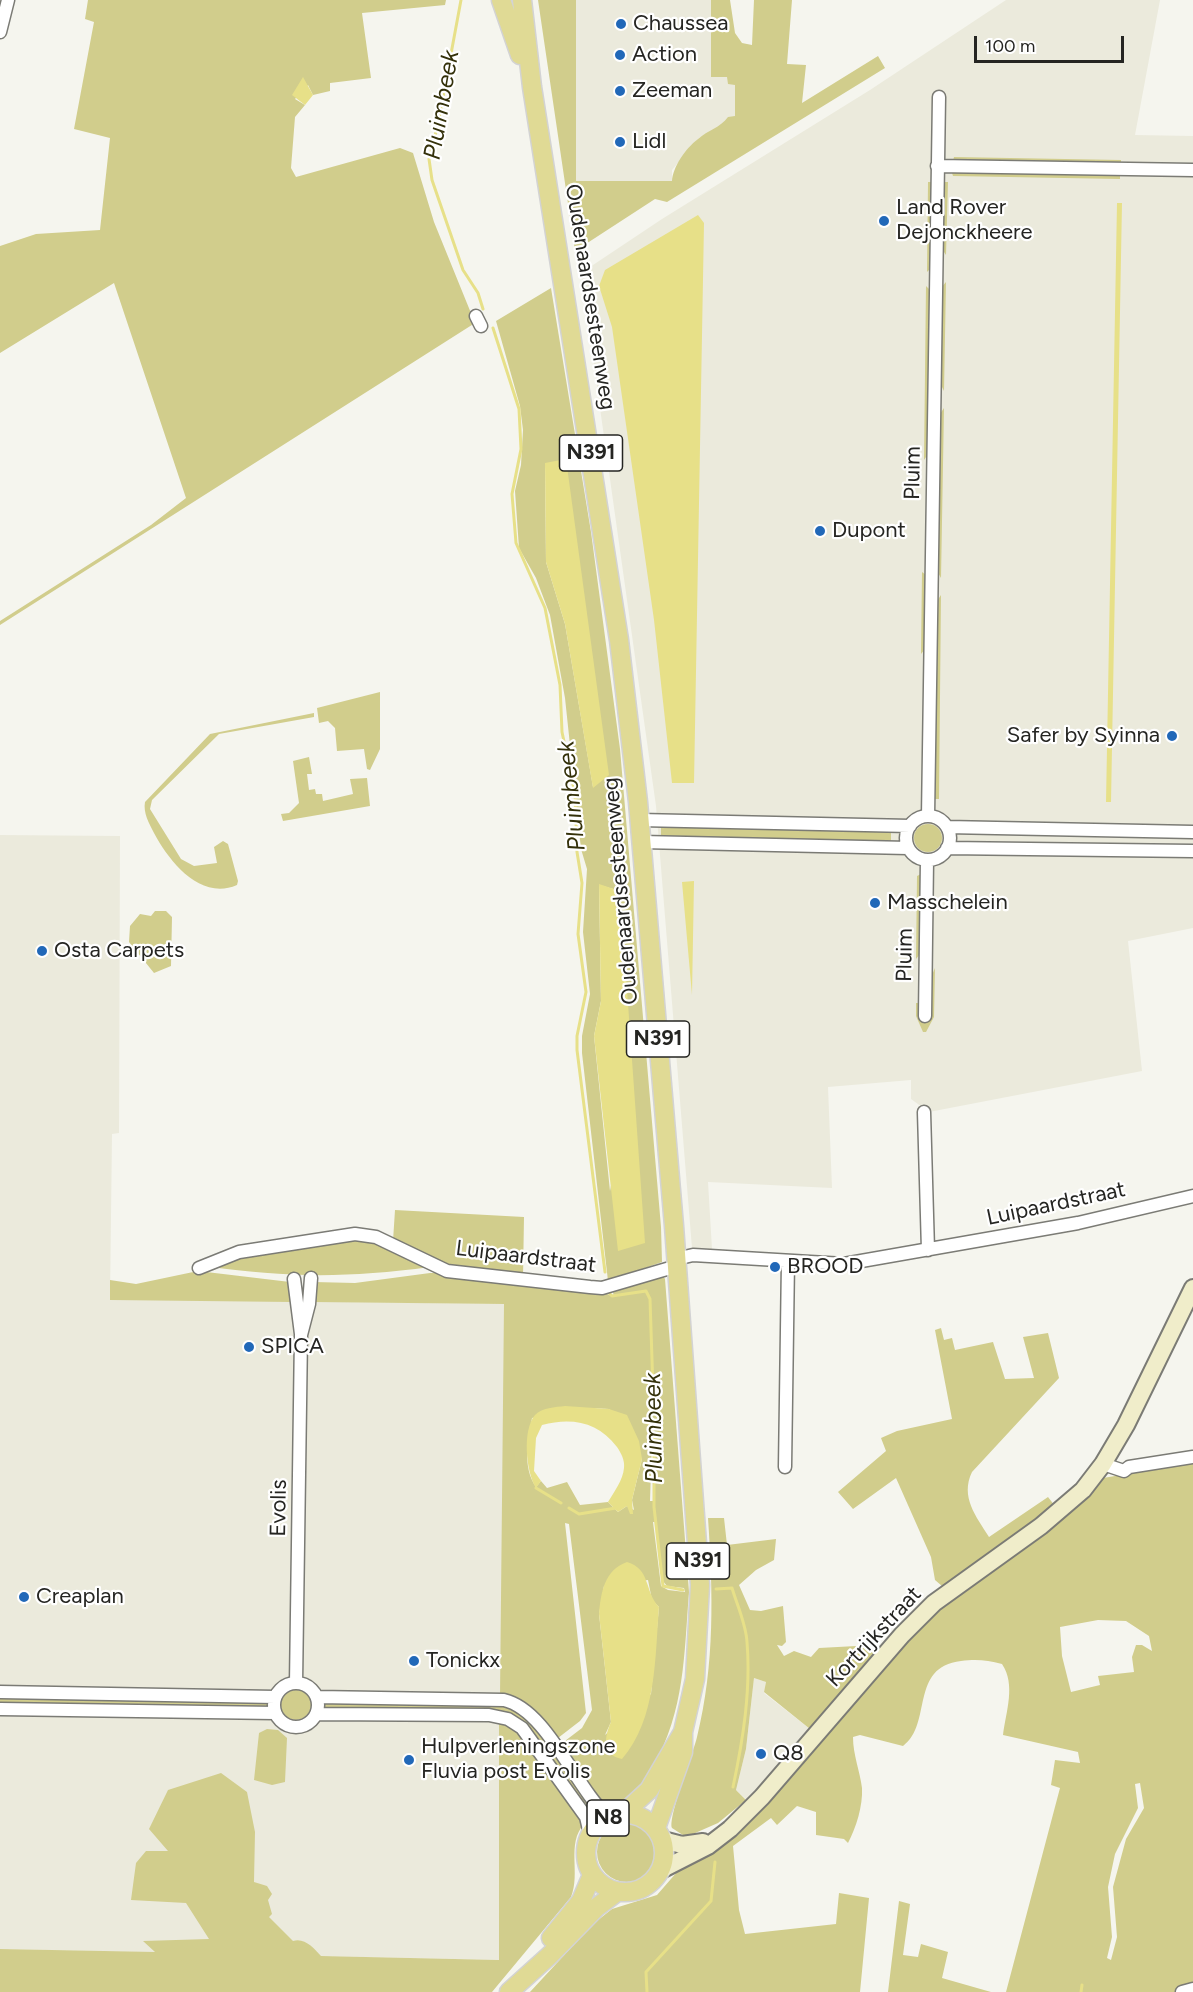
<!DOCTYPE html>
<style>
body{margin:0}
#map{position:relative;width:1193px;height:1992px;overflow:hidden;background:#f5f5ee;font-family:Figtree,sans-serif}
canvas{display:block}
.scale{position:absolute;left:974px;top:36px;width:150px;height:27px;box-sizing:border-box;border:3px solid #252522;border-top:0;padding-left:8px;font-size:18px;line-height:21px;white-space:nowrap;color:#252522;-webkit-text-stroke:4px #fff;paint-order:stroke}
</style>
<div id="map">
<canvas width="1193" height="1992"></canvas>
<div class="scale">100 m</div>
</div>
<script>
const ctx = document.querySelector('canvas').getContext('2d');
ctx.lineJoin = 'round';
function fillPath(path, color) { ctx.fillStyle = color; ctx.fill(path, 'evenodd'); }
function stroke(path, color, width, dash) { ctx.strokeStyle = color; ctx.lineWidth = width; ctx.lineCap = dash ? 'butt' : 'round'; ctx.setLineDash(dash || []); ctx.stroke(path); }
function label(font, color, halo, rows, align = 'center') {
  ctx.font = font + ' Figtree,sans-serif'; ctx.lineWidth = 4.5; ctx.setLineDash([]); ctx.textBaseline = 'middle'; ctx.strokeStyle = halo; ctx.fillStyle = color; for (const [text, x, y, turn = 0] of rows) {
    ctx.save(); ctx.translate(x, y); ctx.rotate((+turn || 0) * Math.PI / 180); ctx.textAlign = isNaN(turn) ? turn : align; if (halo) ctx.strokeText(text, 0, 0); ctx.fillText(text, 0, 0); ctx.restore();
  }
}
const built = new Path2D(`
 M576 0H711V77H728L735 85V117L699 138 672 170V181H576Z
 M1006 0H1160L1135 135 1193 136V928L1128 941 1142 1071 929 1112 911 1099V1080L828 1087 832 1188 708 1182 712 1249 692 1248 656 806 581 273 662 219 870 90Z
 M0 835 120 836 119 1133 112 1134 110 1299 505 1304 499 1960 0 1949Z
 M754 1678 766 1682 764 1693 810 1729 748 1801 736 1790 746 1749Z`);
const green = new Path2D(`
 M88 0H446L445 5 362 13 371 78 330 83V91L313 95 308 85 295 99 305 105 295 117 291 168 296 177 400 148 413 153 434 222 475 323 0 625V621L151 525 186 498 114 283 0 353V246L36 234 100 230 110 138 74 129 94 22 85 19Z
 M538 0H576V181H672C673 167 685 149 698 139 708 130 720 128 728 117L735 116V85L728 84 727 77H711V0H730L735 33 742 43 752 45 754 0H792L787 64 806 65 802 103 878 56 885 68 667 202 655 199 575 251Z
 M954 157 1121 160V163L953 161Z
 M952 173H953L1120 175V179L953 176Z
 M928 182H932L931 268 927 272Z
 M943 182H948L946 255 942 249Z
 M946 282 944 391 940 383 941 288Z
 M926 286 930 290 928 454 924 460Z
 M551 288 591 532 620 749 661 1227 662 1262 608 1281 582 1053V1036L590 994 583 932 587 869 581 849 565 698 550 615 536 578 519 548 515 491 521 465 523 430 520 406 496 321ZM545 463 600 781 593 787 565 624 546 562ZM599 885 620 891 631 1068 610 1191 594 1036 601 1001Z
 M944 408 941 578 937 571 940 414Z
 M922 572 926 575 925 649 921 654Z
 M941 595 939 799H935L937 601Z
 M380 692V749L370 770 367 769 364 749 337 751 335 728 328 721 319 723 317 708Z
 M314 713V717L219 734 152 800 150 809 181 859 194 866 217 863 214 847 223 841 228 844 238 881 237 885C200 901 169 861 154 833 149 823 143 813 145 802L210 734Z
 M309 757 312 774H307L309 790 315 789 316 794H322L323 801 353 794 350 779 367 778 370 806 283 821 281 814 289 813 299 803 293 761Z
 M914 838a14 14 0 1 1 28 0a14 14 0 1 1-28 0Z
 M661 827 891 831V844L661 840Z
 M921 874 920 954 916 959 917 876Z
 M155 911H166L172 917 171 966 154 973 129 942 130 926 140 914 151 916Z
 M935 968 934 1017 926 1032H923L916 1016V1003H920Z
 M395 1210 524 1217 523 1277 440 1264 393 1241Z
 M366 1238 430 1267C348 1278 287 1278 205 1266L213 1262Z
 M198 1271 290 1282 292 1302 110 1300V1280L136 1284Z
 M430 1273H443L505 1284 600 1291 614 1297 612 1287 663 1276 665 1279 689 1592C684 1655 685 1710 653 1767 641 1788 629 1803 604 1805L599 1800 561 1744 582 1728 592 1710 569 1524 565 1523 586 1713 580 1721 558 1738 523 1701 500 1696 504 1304 312 1302 314 1282 355 1283ZM592 1408 609 1409 642 1459 632 1500 634 1510 627 1506 618 1512 608 1502 580 1505 567 1482 547 1488 541 1481 536 1487C522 1466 528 1442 532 1418ZM654 1429 655 1434V1501H650L652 1439 649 1431ZM653 1522H656L662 1580 667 1586 684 1588 685 1592 668 1590 661 1586ZM648 1580 652 1600 659 1607 651 1694 605 1735 611 1722 599 1614 604 1586Z
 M941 1328 944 1340 952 1338 955 1350 993 1342 1005 1379 1034 1378 1023 1337 1048 1333 1059 1378 972 1472C960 1497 976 1516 989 1537L1048 1497 1055 1506 980 1562 942 1586 935 1580 931 1557 896 1478 853 1509 838 1492 886 1451 881 1438 897 1431 952 1419 935 1330Z
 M1193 1463V1987L1176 1992H1006L1060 1788 1051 1785 1055 1760 1080 1763 1078 1752 1003 1735C1006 1711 1016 1685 1002 1664 987 1660 976 1659 961 1661 909 1667 933 1724 903 1746L860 1735 853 1737C853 1755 860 1771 862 1788 863 1806 856 1828 848 1843L844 1839 816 1835V1812L797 1806 777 1825 771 1818 733 1846 739 1910 745 1934 836 1924 839 1893 869 1898 860 1992H530L593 1924 612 1909 657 1895 684 1864 703 1857 731 1839 906 1635 1048 1525 1103 1478ZM1098 1620 1126 1621 1149 1636 1152 1651 1142 1645H1136L1132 1657 1134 1672 1098 1676 1100 1685 1071 1692 1062 1656 1060 1627ZM1140 1783 1144 1808 1126 1839 1113 1887 1117 1937 1111 1960 1107 1958 1112 1937 1108 1887 1115 1854 1138 1808 1135 1784Z
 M708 1518H724L727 1545 776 1539 774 1560 756 1570 739 1585 750 1610 761 1611 783 1606 786 1642 782 1646 777 1645 784 1656 794 1651 811 1657 819 1648 875 1645 882 1649 810 1729 764 1692 766 1682 754 1678 746 1749 736 1790 746 1800 718 1823 686 1837 672 1828C668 1817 693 1754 697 1737 715 1664 713 1592 708 1518Z
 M281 1705a15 15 0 1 1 30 0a15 15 0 1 1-30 0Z
 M0 1696 271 1700 270 1710 0 1706Z
 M322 1701 496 1703 521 1710 550 1745 544 1749 522 1723 322 1710Z
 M499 1720 514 1727 584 1824C566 1844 581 1873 571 1897L492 1992H0V1949L155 1952 143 1941 209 1939 186 1903 131 1900 136 1863 146 1851H168L149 1829 168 1790 221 1773 247 1792 255 1832 254 1882 267 1886 272 1894 268 1900 272 1914 269 1917 293 1941C304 1937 314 1948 321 1956L499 1960Z
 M267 1729 278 1730 287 1738 285 1782 272 1785 254 1780 259 1733Z
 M552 1750 596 1812 590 1816 545 1754Z
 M597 1852a30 30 0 1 1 60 0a30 30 0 1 1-60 0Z
 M899 1901 910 1904 903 1955 918 1957 921 1944 948 1952 942 1978 991 1992H888Z`);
const water = new Path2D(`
 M303 77 313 95 305 105 292 95Z
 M1117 203H1122L1111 802H1106Z
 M698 215 704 223 694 783H672L654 620 612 327 599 286 605 270Z
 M566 459 609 775 593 788 565 624 546 562 545 463Z
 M694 881 692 995 682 882Z
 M599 884 620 891 645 1243 618 1251 594 1036 601 1001Z
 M565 1406 609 1409 627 1415 639 1441 642 1459 632 1500 633 1514H630L627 1506 618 1512 608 1502C614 1492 623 1480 624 1468 625 1460 621 1453 617 1447 598 1422 572 1417 542 1425L536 1438 534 1471 541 1481 536 1488C526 1472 522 1430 535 1415 541 1408 556 1407 565 1406Z
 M627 1562C651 1569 644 1591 659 1607 655 1656 657 1719 622 1759 602 1755 604 1737 611 1722L599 1614C601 1593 604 1570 627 1562Z`);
const stream = new Path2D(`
 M461 0 438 124 429 159 432 180 463 270 478 293 483 309
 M493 328 519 409 521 449 512 494 516 543 545 608 560 685 562 732 575 794 577 852 582 883 578 934 586 992 577 1036V1050L605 1272
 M607 1291 612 1296 646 1291 650 1299 653 1390 649 1424 654 1436V1507L663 1586 683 1590
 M536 1488 561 1503
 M569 1508 579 1514 616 1508
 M716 1589 732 1588C737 1605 746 1624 747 1642 751 1690 743 1740 733 1787
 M647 1992 646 1972 711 1901 715 1862
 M1081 1992 1082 1985`);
const minor = new Path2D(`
 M0 32 8 0
 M937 166 1193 170
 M476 316 481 326
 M928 816 939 97
 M906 838a22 22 0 1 1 44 0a22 22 0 1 1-44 0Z
 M640 820 910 826
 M947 827 1193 832
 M642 842 908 848
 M947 848 1193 851
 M925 1016 927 860
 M924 1112 928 1250
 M676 1259 693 1255 844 1264 1078 1223 1193 1196
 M199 1268 239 1252 355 1234 376 1237 447 1271 590 1287 602 1288 677 1266
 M294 1279 301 1334
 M1103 1464 1124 1471 1129 1467 1193 1457
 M785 1467 788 1261
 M274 1705a22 22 0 1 1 44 0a22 22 0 1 1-44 0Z
 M296 1683 301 1335 309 1304 311 1278
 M0 1692 275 1697
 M317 1697 504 1700C547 1710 575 1787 608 1817
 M0 1709 275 1713
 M317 1714 489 1715 508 1719 522 1728 586 1817 590 1834
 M1182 1992 1193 1989`);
const secondary = new Path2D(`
 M663 1840 682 1845 703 1842
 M661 1870 708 1846 730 1829 762 1797 902 1635 934 1603 1041 1526 1083 1490 1103 1464 1126 1425 1193 1288`);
const primary = new Path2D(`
 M501 0 520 55
 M522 0 532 87 619 640 638 802 674 1226 700 1585 695 1679 683 1732V1752L656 1828
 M624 1813 649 1790 683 1732
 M586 1853a39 39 0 1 1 78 0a39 39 0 1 1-78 0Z
 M551 1938 581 1901 592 1875
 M509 1992 550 1955 597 1907 617 1892`);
const markers = [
 [621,24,6,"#2168b8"],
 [620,55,6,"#2168b8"],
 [620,91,6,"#2168b8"],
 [620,142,6,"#2168b8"],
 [884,221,6,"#2168b8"],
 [820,531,6,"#2168b8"],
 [1172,736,6,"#2168b8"],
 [875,903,6,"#2168b8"],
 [42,951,6,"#2168b8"],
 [775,1267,6,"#2168b8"],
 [249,1347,6,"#2168b8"],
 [24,1597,6,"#2168b8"],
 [414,1661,6,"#2168b8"],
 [761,1754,6,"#2168b8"],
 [409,1760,6,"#2168b8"]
];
const shields = [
 [591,453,63],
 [658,1039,63],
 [698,1561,63],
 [608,1818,42]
];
const shieldNames = [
 ["N391",591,453],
 ["N391",658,1039],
 ["N391",698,1561],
 ["N8",608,1818]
];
const poiNames = [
 ["Chaussea",633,24],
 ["Action",632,55],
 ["Zeeman",632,91],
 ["Lidl",632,142],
 ["Land Rover",896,208],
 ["Dejonckheere",896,233],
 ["Dupont",832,531],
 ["Safer by Syinna",1160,736,"right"],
 ["Masschelein",887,903],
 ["Osta Carpets",54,951],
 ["BROOD",787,1267],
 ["SPICA",261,1347],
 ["Creaplan",36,1597],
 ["Tonickx",426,1661],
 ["Hulpverleningszone",421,1747],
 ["Fluvia post Evolis",421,1772],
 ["Q8",773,1754]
];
const streetNames = [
 ["Oudenaardsesteenweg",590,297,81],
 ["Pluim",913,473,-89],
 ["Oudenaardsesteenweg",621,891,-95],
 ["Pluim",905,955,-89],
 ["Luipaardstraat",1056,1204,-12],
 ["Luipaardstraat",526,1257,7],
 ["Evolis",279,1508,-89],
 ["Kortrijkstraat",874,1637,-47]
];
const waterNames = [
 ["Pluimbeek",442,105,-80],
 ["Pluimbeek",572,796,-96],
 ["Pluimbeek",654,1428,-91]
];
fillPath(built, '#ebeadc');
fillPath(green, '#d1cd8c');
fillPath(water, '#e7e088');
stroke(stream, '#e7e088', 3);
stroke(minor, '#7b7b75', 15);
stroke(secondary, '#7b7b75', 20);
stroke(primary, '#d3d3d3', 21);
stroke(minor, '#fff', 12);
stroke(secondary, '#f0edca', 16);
stroke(primary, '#e0da95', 18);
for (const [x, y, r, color] of markers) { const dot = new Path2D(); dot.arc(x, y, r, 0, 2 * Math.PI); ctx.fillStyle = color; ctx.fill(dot); stroke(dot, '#fff', 2); }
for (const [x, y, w] of shields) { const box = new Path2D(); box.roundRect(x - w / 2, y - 18, w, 36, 4.5); ctx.fillStyle = '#fff'; ctx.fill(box); stroke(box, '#252522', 1.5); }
label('bold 21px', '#252522', null, shieldNames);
label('22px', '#252522', '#fff', poiNames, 'left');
label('22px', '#252522', '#fff', streetNames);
label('italic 24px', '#34310a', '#fff', waterNames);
</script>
